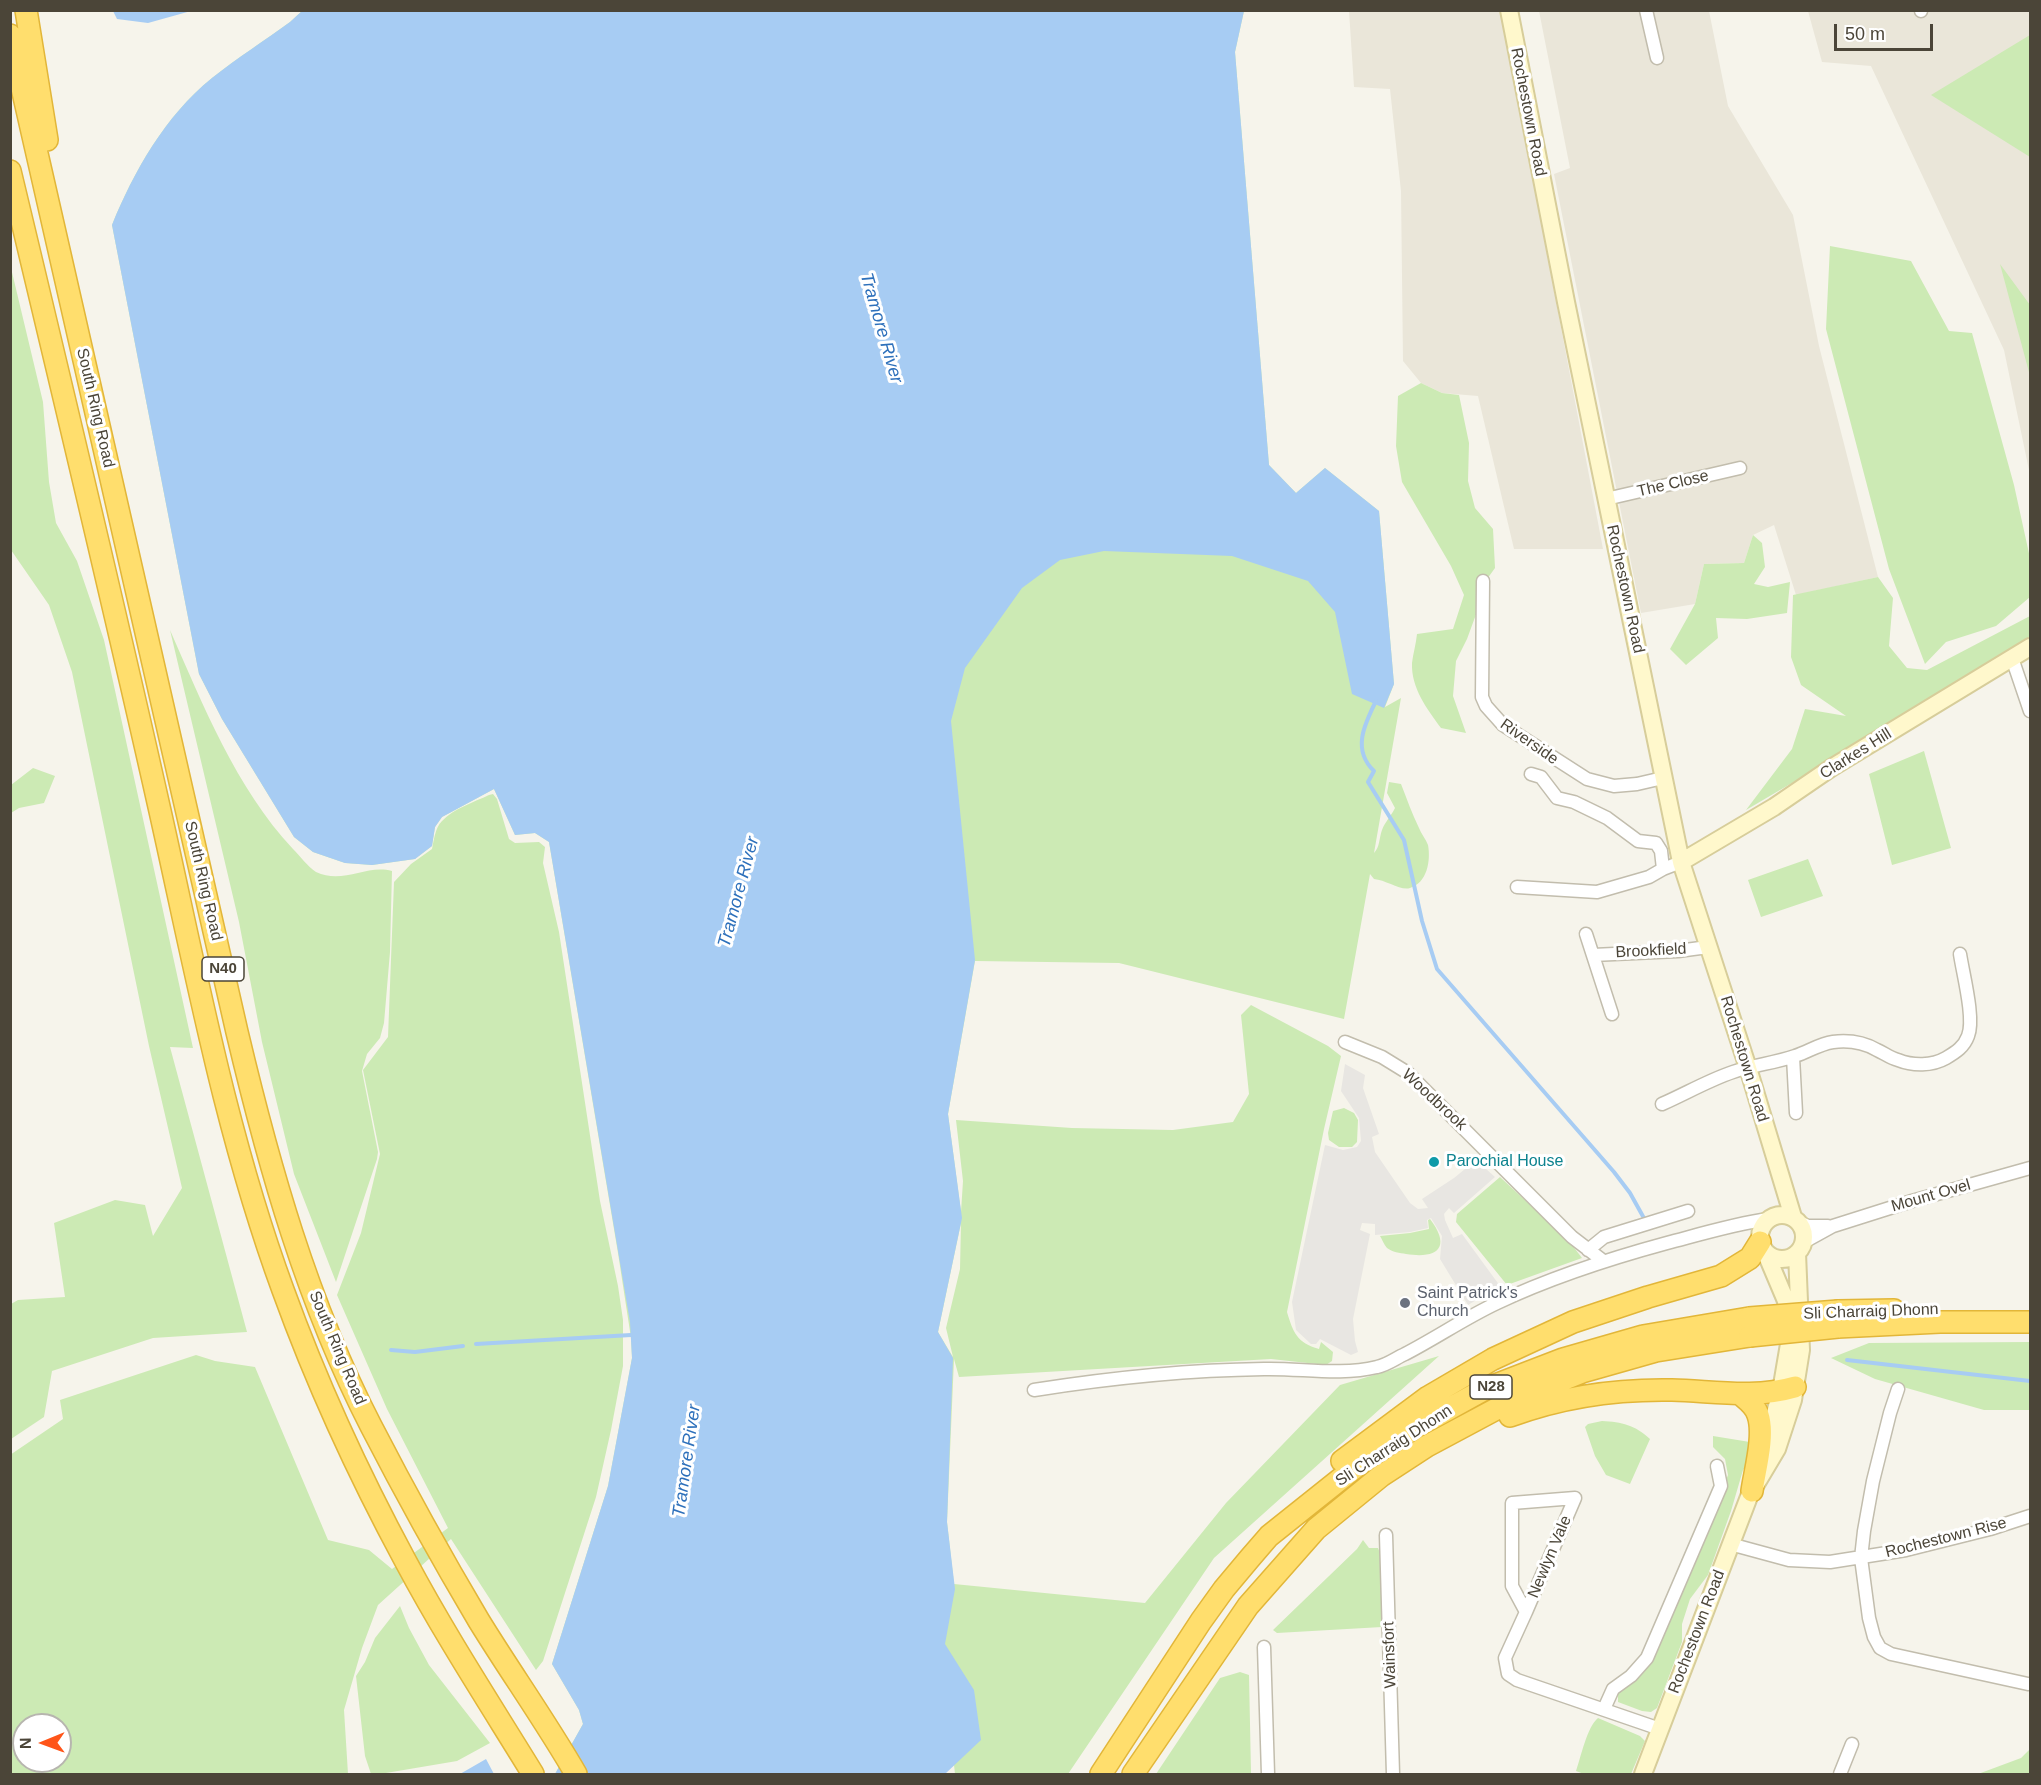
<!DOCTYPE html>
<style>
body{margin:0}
#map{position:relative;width:2041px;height:1785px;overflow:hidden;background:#f6f4eb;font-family:Arial,sans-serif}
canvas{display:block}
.frame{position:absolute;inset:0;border:12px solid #4b4538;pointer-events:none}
.north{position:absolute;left:12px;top:1713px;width:60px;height:60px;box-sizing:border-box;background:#fff;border:2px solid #b7b5af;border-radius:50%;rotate:269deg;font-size:16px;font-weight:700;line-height:24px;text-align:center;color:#4b4538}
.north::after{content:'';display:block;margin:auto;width:21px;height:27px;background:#ff5519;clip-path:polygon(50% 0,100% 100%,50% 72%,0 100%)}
.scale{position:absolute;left:1834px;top:24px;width:99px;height:27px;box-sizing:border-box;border:3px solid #4b4538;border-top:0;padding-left:8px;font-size:18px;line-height:21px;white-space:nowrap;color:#4b4538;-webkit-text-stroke:4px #fff;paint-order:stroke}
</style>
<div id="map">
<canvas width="2041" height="1785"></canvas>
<div class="frame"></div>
<div class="north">N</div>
<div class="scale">50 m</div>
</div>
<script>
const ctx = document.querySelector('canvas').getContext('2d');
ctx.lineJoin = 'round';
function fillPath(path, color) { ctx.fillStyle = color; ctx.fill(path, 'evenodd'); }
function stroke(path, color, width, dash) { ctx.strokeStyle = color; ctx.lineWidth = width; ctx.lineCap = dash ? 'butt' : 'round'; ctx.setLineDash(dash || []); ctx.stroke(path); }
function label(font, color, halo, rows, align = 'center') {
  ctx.font = font + ' Arial,sans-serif'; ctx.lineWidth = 6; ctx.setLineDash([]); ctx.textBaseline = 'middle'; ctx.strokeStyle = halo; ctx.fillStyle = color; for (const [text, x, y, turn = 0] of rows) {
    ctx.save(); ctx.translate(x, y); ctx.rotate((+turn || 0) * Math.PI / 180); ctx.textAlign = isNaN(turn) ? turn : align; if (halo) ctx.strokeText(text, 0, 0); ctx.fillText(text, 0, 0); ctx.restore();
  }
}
const residential = new Path2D(`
 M1349 11H1501L1603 549H1514L1478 396 1442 393 1421 383 1403 361 1401 191 1390 89 1354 87Z
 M1539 11H1709L1728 106 1793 215 1819 346 1878 577 1796 595 1774 525 1753 535 1744 563 1704 564 1695 604 1641 613 1554 174 1570 168Z
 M1808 11H2030V475L2004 350 1871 66 1822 62Z`);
const green = new Path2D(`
 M302 11H1244L1235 52 1269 465 1296 493 1325 468 1379 511 1394 684 1385 707 1401 698 1374 853C1380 847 1379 838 1382 830 1385 822 1391 816 1395 808L1387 793 1389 782 1401 784C1407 799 1412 814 1419 828 1421 834 1426 839 1428 845 1431 861 1427 883 1410 888 1401 891 1386 880 1374 879L1370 874 1344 1019 1119 963 975 961 948 1114 961 1212 963 1181 956 1120 1072 1128 1173 1130 1233 1122 1249 1094 1241 1015 1251 1005 1328 1046 1341 1056 1324 1129 1287 1312C1293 1332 1297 1343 1319 1349L1321 1342 1333 1352 1332 1361 1326 1365 1271 1359 959 1377 954 1359 947 1522 954 1584 1145 1603 1226 1503 1340 1385 1439 1356 1214 1558 1068 1774H955L954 1765 943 1774H555L583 1724 579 1710 552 1664 608 1486 632 1358 631 1338 618 1253 549 842 535 833 515 835 494 789 442 817 435 827 432 846 415 859 372 865 345 863 313 852 294 837 222 719 199 674 112 225C134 171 165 116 212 78 237 58 264 41 290 22ZM961 1223 960 1269 946 1328 953 1357 938 1332Z
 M2030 35V157L1931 95Z
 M1830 246 1911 261 1949 331 1972 333 2014 485 2030 558V597L1996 626 1946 642 1925 664 1889 569 1826 329Z
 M2000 264 2030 305V376Z
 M11 268 43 402 49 482 56 523 77 561 104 640 193 1048 170 1047 247 1332 153 1338 52 1371 44 1417 11 1439V1304L18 1300 65 1297 54 1223 115 1200 145 1205 153 1236 182 1188 149 1046 72 672 49 605 11 550Z
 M1421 383 1442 393 1459 395 1469 443 1468 481 1475 508 1493 529 1495 568 1482 586 1478 609 1467 639 1456 661 1453 696 1466 733 1441 728C1427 709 1411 688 1412 663 1413 654 1416 644 1417 634L1453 629 1464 595 1451 566 1402 482 1396 446 1398 396Z
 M1753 535 1762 543 1765 567 1754 584 1768 587 1790 582 1787 613 1747 619 1716 618 1718 638 1686 665 1670 649 1695 604 1704 564 1744 563Z
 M1878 577 1893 598 1889 646 1907 668 1927 670 2030 616V640L1916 710 1746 810 1792 749 1805 709 1846 716 1801 685 1791 657 1793 595Z
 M170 630C203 705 236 788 293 849 300 856 308 867 316 872 343 885 366 864 392 871L390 952 384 1023 380 1038 367 1054 362 1071 378 1152 377 1159 336 1282 294 1174 262 1042 239 922Z
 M1924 751 1951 848 1892 865 1869 774Z
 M33 768 55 776 44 803 19 808 11 813V785Z
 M493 794 497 799 509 839 515 843 539 842 545 847 543 863 559 932 600 1201 618 1286 623 1320V1366L611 1430 596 1497 543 1661 536 1670 451 1539 378 1605 362 1648 344 1710 348 1774H11L10 1455 63 1419 60 1400 196 1355 215 1361 255 1367 328 1540 369 1550 392 1569 448 1528 387 1409 337 1295 361 1233 380 1154 363 1070 388 1037 394 882 411 864 432 849C434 840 435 828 442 821 453 809 474 802 489 795ZM24 1725H60V1761H24Z
 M1808 859 1823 896 1761 917 1748 880Z
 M1344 1108 1354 1113 1358 1120 1357 1142 1352 1147H1339L1329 1140 1328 1133 1333 1111Z
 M1500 1177 1569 1241 1582 1258 1507 1285 1456 1222 1457 1214Z
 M1430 1219C1452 1248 1437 1259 1406 1254 1400 1253 1392 1252 1387 1248 1384 1245 1382 1239 1380 1236L1410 1233 1429 1229 1428 1220Z
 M2030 1342V1410H1984L1875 1379 1831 1358 1869 1343Z
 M1602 1421C1622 1422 1635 1425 1650 1439L1630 1484 1606 1475 1595 1456 1585 1427 1588 1424Z
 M1713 1436 1756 1443 1754 1459 1743 1470 1731 1511 1708 1575 1690 1599 1682 1624V1642L1657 1708 1651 1712 1642 1711 1618 1702V1691L1632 1682 1645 1671 1660 1642 1728 1475 1725 1459 1713 1447Z
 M1363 1540 1369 1548H1378L1381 1556 1382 1627 1277 1633 1273 1630 1357 1549Z
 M400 1606 409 1628 429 1665 490 1743 457 1761 380 1774H371L365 1756 356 1676 365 1662 375 1638Z
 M1240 1672 1249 1675 1251 1773 1255 1774H1156L1220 1678Z
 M1598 1718 1640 1736 1645 1741 1631 1774H1584L1576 1771C1581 1757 1587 1727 1598 1718Z
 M2030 1749V1774H1978L2021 1758Z`);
const parking = new Path2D(`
 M1345 1064 1365 1075 1363 1088 1379 1134 1372 1137 1375 1152 1410 1203 1418 1209 1428 1208 1422 1199 1454 1178 1476 1160 1495 1177 1454 1213 1449 1208 1444 1214 1445 1220 1453 1238 1462 1234 1500 1286 1468 1305 1440 1259 1442 1236 1431 1218 1427 1220 1428 1228 1410 1232 1375 1235V1224L1362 1223 1360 1230 1370 1234 1353 1319 1355 1341 1358 1352 1351 1355 1320 1339 1316 1344H1311L1296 1330 1292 1302 1325 1145 1343 1150 1357 1147 1361 1141 1359 1118 1341 1091Z`);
const water = new Path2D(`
 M113 11H191L148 23 117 19Z
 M302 11H1244L1235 52 1269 465 1296 493 1325 468 1379 511 1394 684 1384 708 1352 694 1335 612 1308 581 1232 556 1104 551 1060 560 1022 588 965 668 951 721 975 960 948 1114 962 1218 938 1332 953 1358 947 1522 955 1589 945 1644 974 1690 981 1740 945 1774H555L583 1724 579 1710 552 1664 608 1486 632 1358 630 1322 549 842 535 833 515 835 494 789 442 817 435 827 432 846 415 859 372 865 345 863 313 852 294 837 222 719 199 674 112 225C134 171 165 116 212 78 237 58 264 41 290 22Z
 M486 1759 494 1774H460Z`);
const stream = new Path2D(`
 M1376 701C1364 725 1352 750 1374 771L1368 782 1404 840 1422 921 1437 969 1614 1172 1630 1193 1645 1220
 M476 1344 631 1335
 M391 1350 415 1352 463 1346
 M1847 1360 2030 1381`);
const street = new Path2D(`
 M1646 10 1657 58
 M1921 11V10
 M1606 499 1740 468
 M1483 581 1482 697 1486 706 1503 725 1587 779 1614 786 1637 784 1663 778
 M2012 658 2030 711
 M1531 774 1541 777 1557 798 1574 802 1607 818 1638 841 1656 843 1661 851 1663 869 1681 862
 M1517 887 1597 892 1649 877 1663 869
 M1586 934 1612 1014
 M1593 955 1678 951 1708 947
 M1345 1042 1382 1057 1408 1073 1572 1237 1602 1260
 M1793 1057 1796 1113
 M1662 1104C1685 1094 1709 1080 1733 1072 1753 1065 1775 1063 1795 1056 1808 1052 1819 1044 1833 1042 1849 1040 1863 1042 1877 1050 1884 1053 1890 1058 1898 1060 1913 1066 1932 1066 1946 1058 1956 1052 1964 1047 1968 1036 1975 1019 1963 974 1960 954
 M1799 1222 1808 1226H1828
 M1804 1242 1833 1226 1912 1201 2030 1168
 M1588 1250 1604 1237 1688 1211
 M1898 1389 1890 1413 1873 1481 1864 1531 1861 1558 1869 1618 1874 1637 1880 1648 1891 1654 2028 1684
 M1034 1390C1110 1378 1187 1370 1264 1369 1302 1368 1339 1376 1377 1367 1387 1365 1396 1358 1405 1354 1436 1338 1465 1318 1497 1303 1552 1277 1608 1259 1667 1243 1701 1234 1734 1224 1768 1219
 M1386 1535 1393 1774
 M1730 1544 1789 1560 1830 1562 1906 1550 1990 1529 2030 1516
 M1526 1612 1512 1586V1503L1575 1498 1526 1612 1505 1658 1508 1674 1517 1680 1660 1729
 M1264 1647 1268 1774
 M1604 1709 1613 1689 1631 1676 1647 1658 1721 1486 1717 1466
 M1840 1774 1852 1744`);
const secondary = new Path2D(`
 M1509 10 1566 302 1681 862 1748 1068 1793 1217
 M1681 862 1774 807 1831 768 2030 647
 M1760 1237a22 22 0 1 1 44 0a22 22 0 1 1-44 0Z
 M1764 1249 1786 1301 1789 1344 1781 1391 1765 1451
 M1755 1486 1777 1449 1793 1400 1801 1350 1797 1253
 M1643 1774 1755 1481`);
const highway = new Path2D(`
 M26 10 47 140
 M10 35 237 1032C269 1167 307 1302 371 1426 405 1492 441 1557 479 1621 511 1673 546 1722 576 1774
 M10 171C61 384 112 597 160 811 196 972 226 1135 283 1290 317 1384 359 1475 406 1562 445 1635 490 1704 533 1774
 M1838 1311 1894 1310
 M1838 1327 1940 1322H2030
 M1740 1394C1747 1400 1755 1405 1758 1415 1765 1435 1755 1470 1752 1491
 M1510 1416C1561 1397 1617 1389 1672 1390 1713 1391 1754 1399 1795 1387
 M1342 1461 1428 1397 1493 1359 1573 1322 1648 1297 1721 1276 1750 1258 1760 1242
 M1101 1774 1201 1621 1224 1589 1250 1558 1269 1536 1358 1465 1418 1426 1485 1389 1563 1359 1643 1336 1749 1318
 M1133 1774 1248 1606 1316 1529 1381 1476 1427 1446 1515 1399 1582 1372 1656 1351 1750 1336`);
const highwayBridge = new Path2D(`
 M1749 1318 1838 1311
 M1750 1336 1838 1327`);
const markers = [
 [1434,1162,6,"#0f9aa8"],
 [1405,1303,6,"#6b7280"]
];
const shields = [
 [223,969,42],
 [1491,1387,42]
];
const shieldNames = [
 ["N40",223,969],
 ["N28",1491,1387]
];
const streetNames = [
 ["Rochestown Road",1528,112,79],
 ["South Ring Road",95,408,77],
 ["The Close",1673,484,-13],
 ["Rochestown Road",1625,589,78],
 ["Riverside",1529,742,35],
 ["Clarkes Hill",1856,754,-32],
 ["South Ring Road",203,881,77],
 ["Brookfield",1651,951,-3],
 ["Rochestown Road",1744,1059,73],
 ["Woodbrook",1434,1100,43],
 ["Mount Ovel",1931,1196,-16],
 ["Sli Charraig Dhonn",1871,1312,-2],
 ["South Ring Road",337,1348,67],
 ["Sli Charraig Dhonn",1394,1446,-33],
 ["Rochestown Rise",1946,1538,-14],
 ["Newlyn Vale",1550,1557,-67],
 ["Rochestown Road",1697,1632,-69],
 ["Wainsfort",1390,1655,-92]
];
const cultureNames = [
 ["Parochial House",1446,1162]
];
const worshipNames = [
 ["Saint Patrick's",1417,1294],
 ["Church",1417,1312]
];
const waterNames = [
 ["Tramore River",881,328,74],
 ["Tramore River",739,892,-75],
 ["Tramore River",687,1461,-82]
];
fillPath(residential, '#eae6d9');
fillPath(green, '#cceab4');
fillPath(parking, '#e8e6e2');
fillPath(water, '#a7ccf3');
stroke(stream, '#a7ccf3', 4);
stroke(street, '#c2bdad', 15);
stroke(secondary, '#d7cd9a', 20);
stroke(highway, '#e2b639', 24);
stroke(street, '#fff', 12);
stroke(secondary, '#fff8cc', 16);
stroke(highway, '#ffde6d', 21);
stroke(highwayBridge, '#e2b639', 24, []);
stroke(highwayBridge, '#ffde6d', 21);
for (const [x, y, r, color] of markers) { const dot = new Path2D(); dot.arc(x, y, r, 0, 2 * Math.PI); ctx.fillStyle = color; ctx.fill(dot); stroke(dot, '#fff', 2); }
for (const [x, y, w] of shields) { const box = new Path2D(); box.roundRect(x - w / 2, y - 12, w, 24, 4.5); ctx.fillStyle = '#fff'; ctx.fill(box); stroke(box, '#4b4538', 1.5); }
label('bold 15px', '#4b4538', null, shieldNames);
label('16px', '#4b4538', '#fff', streetNames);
label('16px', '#0d838f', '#fff', cultureNames, 'left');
label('16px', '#5b616d', '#fff', worshipNames, 'left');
label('italic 18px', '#2d70bb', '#fff', waterNames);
</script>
